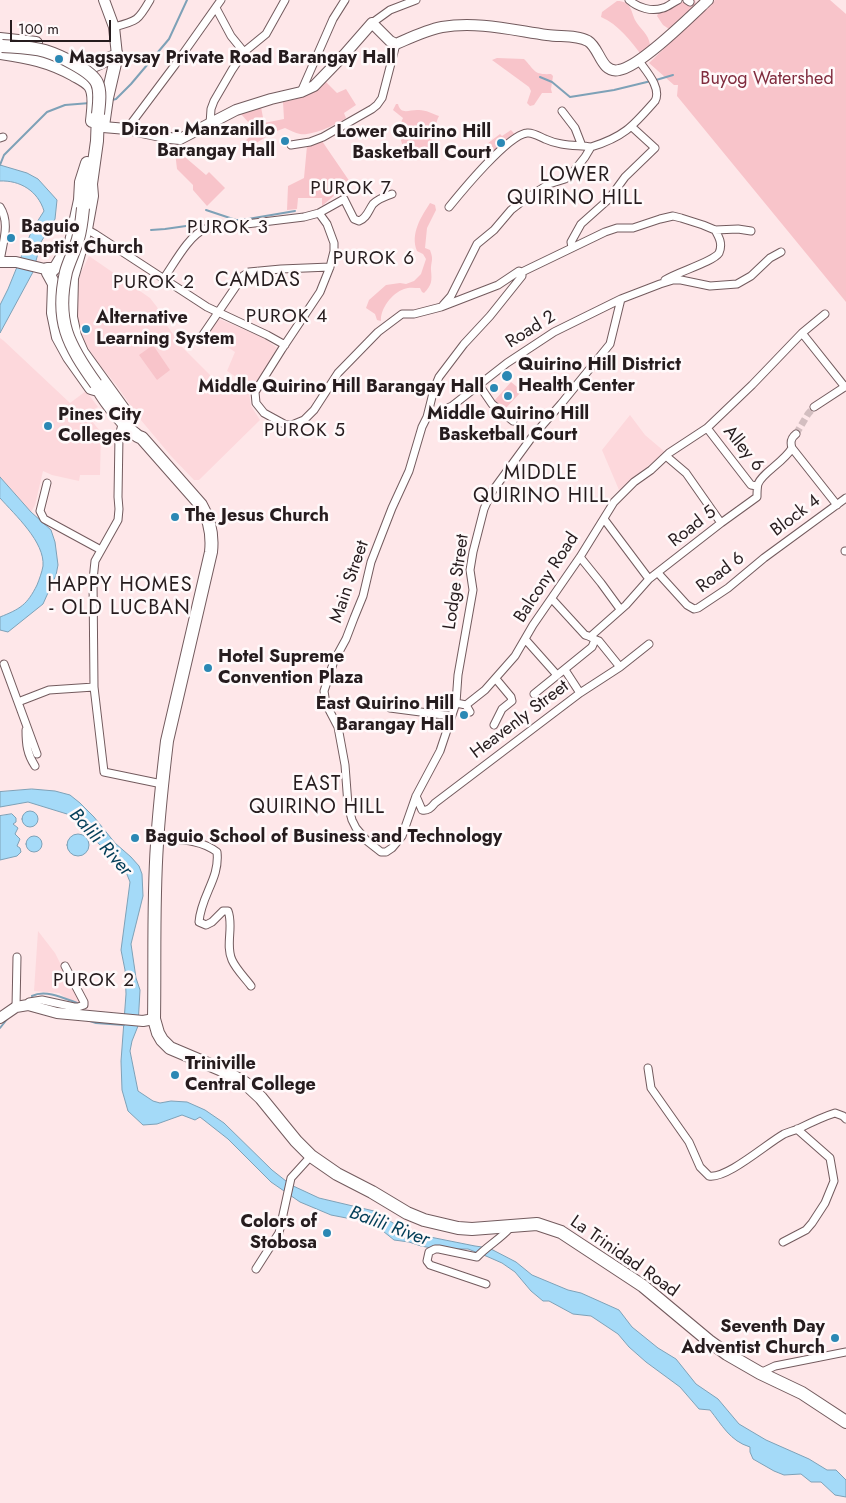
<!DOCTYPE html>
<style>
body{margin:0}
#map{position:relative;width:846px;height:1503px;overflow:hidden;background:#fee7e9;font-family:Jost,sans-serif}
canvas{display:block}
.scale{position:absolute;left:10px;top:20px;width:101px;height:22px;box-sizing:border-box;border:2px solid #261c1e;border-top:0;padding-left:6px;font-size:15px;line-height:18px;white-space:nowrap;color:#261c1e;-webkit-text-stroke:4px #fff9fa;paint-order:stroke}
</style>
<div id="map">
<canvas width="846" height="1503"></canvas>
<div class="scale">100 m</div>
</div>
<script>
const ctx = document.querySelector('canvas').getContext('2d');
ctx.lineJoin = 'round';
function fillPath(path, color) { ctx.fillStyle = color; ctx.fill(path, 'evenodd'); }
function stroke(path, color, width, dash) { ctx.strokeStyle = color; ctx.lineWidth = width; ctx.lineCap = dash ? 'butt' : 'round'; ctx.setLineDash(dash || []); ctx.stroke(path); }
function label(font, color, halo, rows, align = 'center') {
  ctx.font = font + ' Jost,sans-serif'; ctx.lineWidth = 5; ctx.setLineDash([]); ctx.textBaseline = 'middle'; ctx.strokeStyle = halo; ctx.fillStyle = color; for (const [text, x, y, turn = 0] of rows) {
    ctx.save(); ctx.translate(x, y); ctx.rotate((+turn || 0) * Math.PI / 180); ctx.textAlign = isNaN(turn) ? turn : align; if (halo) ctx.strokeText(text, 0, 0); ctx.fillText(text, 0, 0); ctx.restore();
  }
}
const built = new Path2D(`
 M89 256 150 298 157 307 163 320 183 348 212 377 226 388 234 386 249 393 251 406 260 420 199 480H194L171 456 140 419 117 386 100 365 82 339 78 328 76 294 80 275Z
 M217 318 264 338 277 348 253 388 227 371 235 352 223 344 210 330Z
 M0 338 4 341 70 403 86 391 98 407 83 414 82 417 90 419 101 432 100 475H80L79 481 52 475 43 471 35 505 31 512 0 477Z
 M630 415 645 435 665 452 619 490 602 450Z
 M38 931 55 953 80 1003 74 1004 59 993 34 991Z`);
const green = new Path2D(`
 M687 0H695L696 4 694 7 672 31 663 25 657 16 658 14Z
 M715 0H830L846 14V302L677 96 678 85H674L649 63Z
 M617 1C631 1 631 11 635 20 640 29 649 34 650 45L642 56C631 41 619 25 601 17L602 12Z
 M497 58 524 59C535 70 533 75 551 74L553 76 551 89 552 93H542L534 105 530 106 527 103 531 91 529 87 492 60Z
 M326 82 337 93 346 89 356 105 344 113 346 118C336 125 312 136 300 134 295 133 290 130 285 128L274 132 253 145 244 142 256 131 241 114 261 107 264 123 284 119 283 102C300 99 313 93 326 82Z
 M396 104H398C401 116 410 109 419 110 426 110 433 114 439 116 436 121 436 127 435 133 432 142 427 151 420 158L408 156 402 144 398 129 403 118 393 110Z
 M511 130 519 139 494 160 483 147 500 134 502 136Z
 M322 141 350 182 322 206V198H298L297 209 287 210 288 186 304 178 307 146Z
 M174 143H177L179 152 206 175 209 172 225 188 207 206 193 190V185L177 169Z
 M430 203 435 205 436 210 427 228 425 248 430 250C434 261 431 260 431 270 432 281 432 285 424 293L422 292 420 288C414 288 409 287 404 289 392 293 380 309 381 321L377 320 375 314 366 308 369 300 386 285 400 283 406 284 414 281 421 274 426 259 423 254 417 251C410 234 421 217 430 203Z
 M153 345 170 370 157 380 139 355Z
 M511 382 522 391 504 410 494 401Z`);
const water = new Path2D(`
 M0 165 27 173 38 179 57 200 55 219 41 242 33 272 0 333V305L8 289 32 230 44 211C38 191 20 180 0 181Z
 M0 477 31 512 51 530 55 542 58 565 56 575 43 604 8 632 0 630V617C20 609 27 605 37 585 39 580 42 572 43 566 45 542 15 515 0 498Z
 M32 789 55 791 70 795 80 803 94 817 115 843 131 857 139 866 142 874 143 896 131 944 136 978 140 990 138 1026 132 1041 130 1051 138 1091 153 1101 160 1103 171 1101 187 1102 205 1110 224 1123 272 1170 291 1185 304 1191 319 1198 374 1211 401 1228 415 1234 475 1246 489 1248 516 1262 532 1275 568 1290 581 1293 619 1310 632 1327 658 1348 676 1359 696 1384 718 1399 739 1424 766 1440 809 1459 827 1470H836L846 1480V1497L835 1495 821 1482H811L801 1474 784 1475 774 1471 753 1459 750 1452V1447C730 1441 722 1425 710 1410L699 1409 680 1387 646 1362 629 1347 618 1334 591 1316 573 1314 549 1301H543L531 1291 515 1272 502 1263 486 1256 468 1249H437L421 1246 409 1242 394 1240 378 1227 367 1222 331 1215 300 1202 271 1182 228 1139 200 1117 195 1120 182 1115 157 1124 143 1125 128 1111 122 1090 121 1061 126 994 125 970 121 950 130 882 126 872 115 859 67 814 28 802 0 807V792Z
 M22 819a8 8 0 1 1 16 0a8 8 0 1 1-16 0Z
 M12 814 16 818V822L13 824 18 828 15 834 20 839 17 846 20 848 21 852 17 856 0 860V816Z
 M67 845a11 11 0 1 1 22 0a11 11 0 1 1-22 0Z
 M26 844a8 8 0 1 1 16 0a8 8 0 1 1-16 0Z`);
const stream = new Path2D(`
 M540 77 552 82 570 97 614 90 651 81
 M656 80 673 75
 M112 100 116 99 131 84 169 39 187 0
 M0 165 4 155 47 112 65 105 90 103
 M206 210 236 220H242L295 211
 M151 230 165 229 193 225
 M32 996C45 989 64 998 77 1003L78 1005
 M87 1020 96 1023 124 1025
 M0 1028 8 1018`);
const streetTunnel = new Path2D(`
 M796 434 808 414 814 407`);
const street = new Path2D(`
 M629 0C638 8 652 12 663 8 668 7 673 2 678 0
 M687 0 690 2
 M216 8 231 36 244 52
 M372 23 390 10 416 0
 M114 27C137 21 138 21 150 0
 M301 92 333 19 345 0
 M562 111 575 128 582 146
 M210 124 211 109 214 101 232 70 244 52 266 34 285 0
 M127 129 175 65 221 0
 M0 138 3 137
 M291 145 310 142 323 137 372 109 377 105 382 98 396 44
 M0 207C11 224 2 244 0 262
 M449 207C462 191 508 135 527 133 533 132 540 137 545 139 560 146 575 145 591 147
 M319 213 327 224 334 243V251L330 267 320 292 282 349 255 392 256 403 264 413 286 425H292L304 420 314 410 338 373 378 332 402 314H414L441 307 498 285 519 271 522 272 605 232 617 228H633L660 219 673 216 681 218 703 225 715 230 738 229 751 231
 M86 229 95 234 207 307 267 335 285 345
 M572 248 571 242 581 224 609 199 625 177 655 148 632 127
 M522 272V276L490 316 464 344 439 377 434 389 427 417 422 427 409 471 392 508 371 562 363 596 354 618 346 639 334 661 324 691 326 704 338 727 345 765 348 805 352 820 356 828 367 841 381 852H386L392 848 402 836 416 796 440 751 456 703 458 675 473 590 470 570 473 552 484 509 491 493 532 437 561 404 610 344 621 299
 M164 278C174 264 189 235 205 229L304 217 319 213 344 199 354 219 359 221C367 218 368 211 373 204 378 199 386 196 392 194
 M665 280C677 272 713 262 719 253 723 244 719 237 715 230
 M443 305 451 296 477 244 494 230 511 210 524 200 549 184 565 179 570 176 585 157 591 147C624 137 633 126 655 101 662 88 646 71 639 61
 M802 333 845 387
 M200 339 243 276 249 272 281 269 330 267
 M479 385 492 404 513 421
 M814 407 846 386
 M427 417 452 406 507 363 554 332 621 299 660 284 673 280H681L710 286 737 284 751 276 770 258 781 252
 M123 421 119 436 118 497 119 509 118 520 95 561 93 580 94 687 104 772 162 784
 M707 428 751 485 757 486
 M792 448 837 505
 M666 456 686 473 721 523
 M47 483 40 511 44 519 101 550
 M604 519 649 579
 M845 551H846
 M580 557 601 583 620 609
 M658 573 687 605 694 609 698 608 728 588 764 558 846 498
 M552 599 585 635C591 636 594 640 599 641L620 667
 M591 636 626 605 649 579 721 523 757 497C757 493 757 488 758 484 762 473 784 462 792 448 790 442 791 438 796 434
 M525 639 557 675
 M4 664 37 754
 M565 670 580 693
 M534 694 592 647 595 640
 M18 702 49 690 94 687
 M456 703 466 705 485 690 515 656 533 625 580 557 614 502 634 482 651 470 669 453 707 428 752 385 802 333 825 314
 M466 705 470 712
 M390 708 451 716
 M494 725 502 709 512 701 511 697 496 679
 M26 730C26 744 27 754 35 766
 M416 796 422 810C428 811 431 808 435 803L580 693 620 667 649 644
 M157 838C179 840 200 839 217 852 220 879 201 895 199 922L206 925 212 922 223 911H228C234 926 225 945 232 960 236 969 245 978 251 986
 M28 1005 29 1002 42 1000 74 1007H78L84 1005V1002L65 966
 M16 1007 17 957
 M648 1068 651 1088 689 1142 700 1167 709 1176C727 1179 766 1144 784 1134 788 1132 793 1131 798 1129 810 1123 822 1117 835 1113L843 1116 846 1119
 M783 1242 806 1230 812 1223 825 1203 834 1181 830 1158 797 1129
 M256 1269 279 1233 291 1178 311 1156
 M486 1284 430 1265 427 1261 429 1252 435 1249H439L477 1257C486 1247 500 1239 509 1229V1226
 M760 1373 775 1366 846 1352`);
const secondary = new Path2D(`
 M103 127 127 129 170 138 180 139 236 110 271 99 301 92 314 86 344 55 372 23 390 41 396 44C410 38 426 30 442 27 477 21 512 30 547 35 560 37 577 35 588 41 600 48 601 74 619 70 640 67 691 16 708 0
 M0 262H16L53 271
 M0 1018 16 1007 28 1005 57 1013 143 1021 154 1019`);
const primary = new Path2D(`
 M104 0 114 27 117 55`);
const highway = new Path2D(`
 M0 39 36 43
 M0 53C28 57 49 61 74 75 79 78 86 81 90 86 96 94 93 111 92 121
 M77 62 85 68H89L117 55
 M98 114 97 141 91 184 92 196 86 229 72 278 71 317 75 336 82 352 129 417
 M103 126 107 98 117 55
 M47 269H53L56 267 71 242 80 200 81 182 87 163
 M48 273 54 284 53 313 58 337 69 357 91 388 98 390
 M96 384C99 395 125 427 135 434 137 436 139 437 142 438L201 505C210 520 213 534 211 552L167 741C163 775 159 809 157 844 153 902 155 961 154 1019L158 1033 162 1040 170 1048 222 1070 245 1083 261 1098 296 1141 311 1156 337 1174 372 1192 407 1213 424 1220 458 1228 472 1229 537 1224 561 1232 643 1286 709 1341 727 1354 760 1373 802 1393 846 1422`);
const highwayBridge = new Path2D(`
 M2 46C16 47 31 47 45 51 58 55 91 70 97 83 101 92 99 104 98 114
 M83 208C82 218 81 229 78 239 75 250 69 261 66 272 55 321 68 345 96 384`);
const markers = [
 [59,59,5,"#2b88b4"],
 [285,141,5,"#2b88b4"],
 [501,143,5,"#2b88b4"],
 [11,238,5,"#2b88b4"],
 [86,329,5,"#2b88b4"],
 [507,376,6,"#2b88b4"],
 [494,388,5,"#2b88b4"],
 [508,396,5,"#2b88b4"],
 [48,426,5,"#2b88b4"],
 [175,517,5,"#2b88b4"],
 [208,668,5,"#2b88b4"],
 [464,715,5,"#2b88b4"],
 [135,838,5,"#2b88b4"],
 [175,1075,5,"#2b88b4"],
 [327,1233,5,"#2b88b4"],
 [835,1338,5,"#2b88b4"]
];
const poiNames = [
 ["Magsaysay Private Road Barangay Hall",69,59],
 ["Dizon - Manzanillo",275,131,"right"],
 ["Barangay Hall",275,152,"right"],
 ["Lower Quirino Hill",491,133,"right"],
 ["Basketball Court",491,154,"right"],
 ["Baguio",21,228],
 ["Baptist Church",21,249],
 ["Alternative",96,319],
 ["Learning System",96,340],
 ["Quirino Hill District",518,366],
 ["Health Center",518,387],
 ["Middle Quirino Hill Barangay Hall",484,388,"right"],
 ["Middle Quirino Hill",508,415,"center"],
 ["Basketball Court",508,436,"center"],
 ["Pines City",58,416],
 ["Colleges",58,437],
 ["The Jesus Church",185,517],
 ["Hotel Supreme",218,658],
 ["Convention Plaza",218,679],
 ["East Quirino Hill",454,705,"right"],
 ["Barangay Hall",454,726,"right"],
 ["Baguio School of Business and Technology",145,838],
 ["Triniville",185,1065],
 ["Central College",185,1086],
 ["Colors of",317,1223,"right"],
 ["Stobosa",317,1244,"right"],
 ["Seventh Day",825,1328,"right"],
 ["Adventist Church",825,1349,"right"]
];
const parkNames = [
 ["Buyog Watershed",767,80]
];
const streetNames = [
 ["Road 2",531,330,-32],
 ["Alley 6",743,449,51],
 ["Block 4",796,516,-37],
 ["Road 5",693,527,-38],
 ["Road 6",721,573,-37],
 ["Balcony Road",547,578,-57],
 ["Main Street",350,582,-71],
 ["Lodge Street",457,582,-82],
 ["Heavenly Street",520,720,-37],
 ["La Trinidad Road",624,1257,35]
];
const neighbourhoodNames = [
 ["PUROK 7",351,189],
 ["PUROK 3",228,228],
 ["PUROK 6",374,259],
 ["PUROK 2",154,283],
 ["PUROK 4",287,317],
 ["PUROK 5",305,431],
 ["PUROK 2",94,981]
];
const waterNames = [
 ["Balili River",100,843,48],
 ["Balili River",389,1227,20]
];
const quarterNames = [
 ["LOWER",575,176],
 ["QUIRINO HILL",575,199],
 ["CAMDAS",258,281],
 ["MIDDLE",541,474],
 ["QUIRINO HILL",541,497],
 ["HAPPY HOMES",120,586],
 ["- OLD LUCBAN",120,609],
 ["EAST",317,785],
 ["QUIRINO HILL",317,808]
];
fillPath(built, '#fdd8dc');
fillPath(green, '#f8c4ca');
fillPath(water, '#a4daf8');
stroke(water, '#7ea1b7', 1);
stroke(stream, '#7ea1b7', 2);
stroke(streetTunnel, '#d3bec0', 7, [7, 3.5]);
stroke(street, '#735b5e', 9);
stroke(secondary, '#735b5e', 12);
stroke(primary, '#735b5e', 12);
stroke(highway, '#735b5e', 14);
stroke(street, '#fff', 7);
stroke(secondary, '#fff', 10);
stroke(primary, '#fff', 10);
stroke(highway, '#fff', 12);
stroke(highwayBridge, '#735b5e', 14, []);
stroke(highwayBridge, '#fff', 12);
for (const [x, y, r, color] of markers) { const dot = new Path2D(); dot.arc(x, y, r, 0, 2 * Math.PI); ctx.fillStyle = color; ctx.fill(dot); stroke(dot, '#fff9fa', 2); }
label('bold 18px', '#261c1e', '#fff9fa', poiNames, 'left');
label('18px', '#802c3e', '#fff9fa', parkNames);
label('18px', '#261c1e', '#fff9fa', streetNames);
ctx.letterSpacing = '1px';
label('19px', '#261c1e', '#fff9fa', neighbourhoodNames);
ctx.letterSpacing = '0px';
label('italic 19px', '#033e58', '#fff9fa', waterNames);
ctx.letterSpacing = '1px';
label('20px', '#261c1e', '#fff9fa', quarterNames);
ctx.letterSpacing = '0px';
</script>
